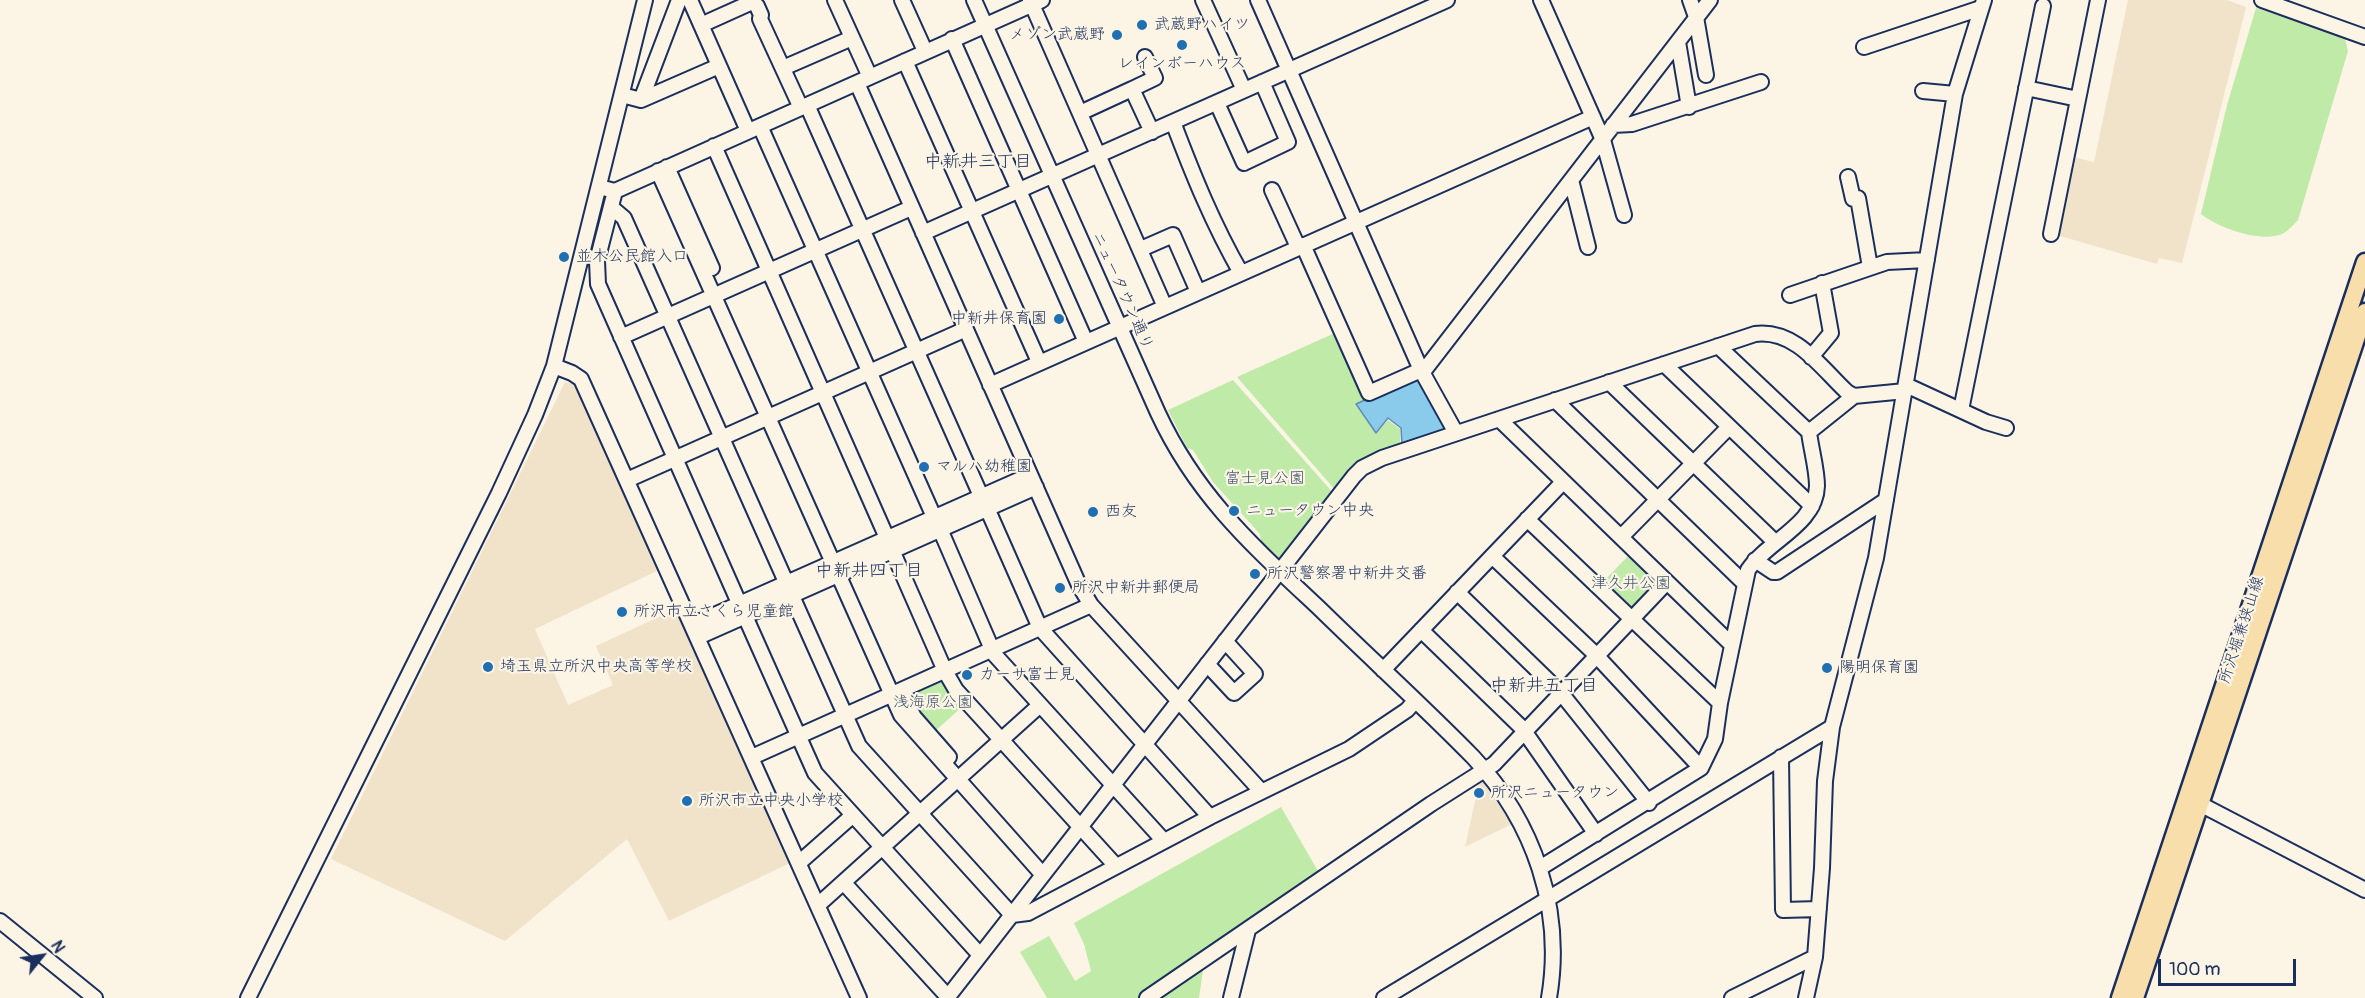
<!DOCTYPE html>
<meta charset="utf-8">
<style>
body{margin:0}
#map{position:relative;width:2365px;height:998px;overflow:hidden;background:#fcf5e5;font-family:Pangolin,sans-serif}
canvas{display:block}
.north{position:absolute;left:12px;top:926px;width:60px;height:60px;-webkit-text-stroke:4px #fcf5e5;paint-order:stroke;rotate:60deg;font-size:16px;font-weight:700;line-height:24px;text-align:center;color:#1b2f5e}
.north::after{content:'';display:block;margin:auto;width:21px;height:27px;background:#1b2f5e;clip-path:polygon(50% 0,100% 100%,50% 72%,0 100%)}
.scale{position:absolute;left:2158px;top:959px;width:138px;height:27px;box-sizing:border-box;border:3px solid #1b2f5e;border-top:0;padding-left:8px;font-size:18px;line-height:21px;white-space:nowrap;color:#1b2f5e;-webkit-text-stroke:4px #fcf5e5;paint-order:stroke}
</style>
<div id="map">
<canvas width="2365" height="998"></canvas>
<div class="north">N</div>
<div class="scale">100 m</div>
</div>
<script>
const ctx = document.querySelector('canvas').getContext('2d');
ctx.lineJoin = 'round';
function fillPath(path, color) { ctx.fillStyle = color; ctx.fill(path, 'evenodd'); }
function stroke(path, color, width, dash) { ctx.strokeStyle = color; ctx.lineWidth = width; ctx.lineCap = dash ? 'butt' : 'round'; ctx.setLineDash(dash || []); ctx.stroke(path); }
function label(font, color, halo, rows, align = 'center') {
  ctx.font = font + ' Pangolin,"Klee One",sans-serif'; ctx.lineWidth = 4.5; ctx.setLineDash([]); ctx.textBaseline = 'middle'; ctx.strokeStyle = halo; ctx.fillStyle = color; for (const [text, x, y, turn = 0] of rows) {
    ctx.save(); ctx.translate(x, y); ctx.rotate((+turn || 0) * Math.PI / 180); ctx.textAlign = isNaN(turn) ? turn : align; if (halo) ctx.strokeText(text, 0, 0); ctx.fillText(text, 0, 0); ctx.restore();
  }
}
const built = new Path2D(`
 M2128 0H2227L2246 7 2182 263 2159 258 2157 264 2053 234 2069 156 2094 162Z
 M565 382 576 384 661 569 535 629 568 705 613 685 596 646 678 608 790 863 669 921 627 839 505 941 331 859Z
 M1480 778 1512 824 1465 847Z`);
const green = new Path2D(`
 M2256 8 2345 38 2348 51 2298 220C2294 224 2289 230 2284 233 2263 244 2218 228 2201 214L2227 105Z
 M1337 332 1367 398 1355 404 1376 434 1388 420 1400 429V447L1336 491 1237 377Z
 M1233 380 1335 495 1282 560 1261 541 1260 534 1213 482 1193 450 1187 448 1168 410Z
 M1631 553 1662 583 1632 614 1601 584Z
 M941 676 964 705 932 734 918 718 908 692Z
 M1281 807 1322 878 1205 956 1199 998H1047L1020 952 1049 936 1075 981 1091 971 1084 944 1074 923Z`);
const water = new Path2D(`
 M1413 378 1423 381 1448 427 1445 430 1402 446 1401 428 1388 418 1376 433 1356 404Z`);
const minor = new Path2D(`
 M690 0 748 131
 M835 0 870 77
 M902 0 925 51
 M974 0 1158 413C1197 497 1253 546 1319 608 1370 658 1423 706 1473 757 1534 822 1564 909 1549 998
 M1030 0 1165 307
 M1203 0 1244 90
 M1258 0 1421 370 1456 433
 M1541 0 1603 140 1624 215
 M1690 0 1696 17 1706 75
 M2262 0 2365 37
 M701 25 752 2 757 6 761 15 760 19 801 108
 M952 39 1086 342
 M1678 42 1689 107
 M1864 47 1981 8
 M1145 57 1155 78 1132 89 1152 132
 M905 61 1039 362
 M783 68 852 38
 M857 83 1079 585 1091 605 1261 791
 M2026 88 2078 99
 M1923 91 1955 94
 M622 95 641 100 679 0
 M641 100 719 66
 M1217 103 1244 163 1288 142 1262 82
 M807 105 981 496
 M1080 113 1132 89
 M1173 122C1193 175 1213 224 1241 273
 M1613 125 1632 124 1761 82
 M760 126 934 517
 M714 146 887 538
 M667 167 712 268
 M658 171 901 715 1043 875
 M1848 177 1853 199 1858 198 1870 267
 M1571 180 1588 247
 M599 187 615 191 1042 0
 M1272 190 1298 247
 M615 191 597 261 598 284 739 603
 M611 207 624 218 786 582
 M923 233 1447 0
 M2051 234 2098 0
 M1303 245 1369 393 1421 370
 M1141 249 1173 235 1198 292
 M1790 295 1887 262 1927 260
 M621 337 911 208
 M1718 346 1809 432
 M1811 357 1831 333 1822 283
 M1664 364 1812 506
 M554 366 572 373 581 379 859 998
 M1423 372 1710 0
 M1609 382 1775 542
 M990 385 1593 117
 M1906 385 1986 422 2006 428
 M1555 400 1744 583
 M1961 410 2043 6
 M1499 419 1732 645
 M627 480 966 329
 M987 508 1040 628 1210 817
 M1527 519 1720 703
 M940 529 994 654 1164 841
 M1621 537 1729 427
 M892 550 945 671 956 690 1116 866
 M1492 556 1594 653 1701 768
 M1755 560 1773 572H1777L1886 500
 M1457 592 1561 693 1649 803
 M792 596 859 746 1012 915 1028 913 1210 817 1349 749 1407 710 1415 701
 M745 616 815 773 980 955
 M692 625 1030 475
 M1421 630 1522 728 1596 834
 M698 637 1036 487
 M1207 664 1234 693 1255 674 1225 641
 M1383 670 1563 482
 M900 691 914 717 949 757
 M752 757 1091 605
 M1781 757 1783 910 1819 909
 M2200 804 2365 890
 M800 862 852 816
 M1540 868 1701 768 1715 739 1720 703 1748 570C1767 541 1816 525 1817 486 1817 469 1811 449 1809 432L1854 396
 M844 883 948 997
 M818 905 1040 705
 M0 921 95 998
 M248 998 499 493 535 415 554 366 645 0
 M947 998 1354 476 1362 468 1382 458 1755 334C1796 329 1821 368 1847 392L1854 396 1905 391
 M1147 998 1431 804 1494 764 1667 582
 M1231 998 1248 930
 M1384 998 1832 727
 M1732 998 1815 957
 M1806 998 1815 957 1822 868 1825 781 1832 727 1876 558 1955 94 1984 0`);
const major = new Path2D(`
 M2120 998 2365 262
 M2135 998 2365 312`);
const markers = [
 [1142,25,6,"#1f6fb2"],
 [1117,35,6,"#1f6fb2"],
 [1182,45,6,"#1f6fb2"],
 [564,257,6,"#1f6fb2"],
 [1059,319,6,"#1f6fb2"],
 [924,467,6,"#1f6fb2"],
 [1234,511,6,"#1f6fb2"],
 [1093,512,6,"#1f6fb2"],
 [1255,574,6,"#1f6fb2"],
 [1060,588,6,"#1f6fb2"],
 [622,612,6,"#1f6fb2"],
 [488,667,6,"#1f6fb2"],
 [1827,668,6,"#1f6fb2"],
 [967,675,6,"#1f6fb2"],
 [1479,793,6,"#1f6fb2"],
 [687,801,6,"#1f6fb2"]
];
const poiNames = [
 ["武蔵野ハイツ",1154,25],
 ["メゾン武蔵野",1105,35,"right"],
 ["レインボーハウス",1182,64,"center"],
 ["並木公民館入口",576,257],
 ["中新井保育園",1047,319,"right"],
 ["マルハ幼稚園",936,467],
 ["ニュータウン中央",1246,511],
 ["西友",1105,512],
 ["所沢警察署中新井交番",1267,574],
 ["所沢中新井郵便局",1072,588],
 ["所沢市立さくら児童館",634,612],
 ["埼玉県立所沢中央高等学校",500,667],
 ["陽明保育園",1839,668],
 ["カーサ富士見",979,675],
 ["所沢ニュータウン",1491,793],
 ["所沢市立中央小学校",699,801]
];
const streetNames = [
 ["ニュータウン通り",1122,291,66],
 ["所沢堀兼狭山線",2242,630,-72]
];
const parkNames = [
 ["富士見公園",1265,479],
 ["津久井公園",1631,584],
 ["浅海原公園",933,703]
];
const neighbourhoodNames = [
 ["中新井三丁目",978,162],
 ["中新井四丁目",869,571],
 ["中新井五丁目",1544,686]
];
fillPath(built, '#f1e2ca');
fillPath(green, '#bfeaa7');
fillPath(water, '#8acbeb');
stroke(water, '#5e8db3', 1.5);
stroke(minor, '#1b2f5e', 18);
stroke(major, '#1b2f5e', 21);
stroke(minor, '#fcf5e5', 14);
stroke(major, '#f8deab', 16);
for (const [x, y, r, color] of markers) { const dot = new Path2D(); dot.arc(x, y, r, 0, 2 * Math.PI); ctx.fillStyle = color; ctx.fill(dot); stroke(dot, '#fcf5e5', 2); }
label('16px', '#1b2f5e', '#fcf5e5', poiNames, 'left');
label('16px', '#1b2f5e', '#fcf5e5', streetNames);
label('16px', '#3c546d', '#fcf5e5', parkNames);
label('18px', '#1b2f5e', '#fcf5e5', neighbourhoodNames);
</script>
